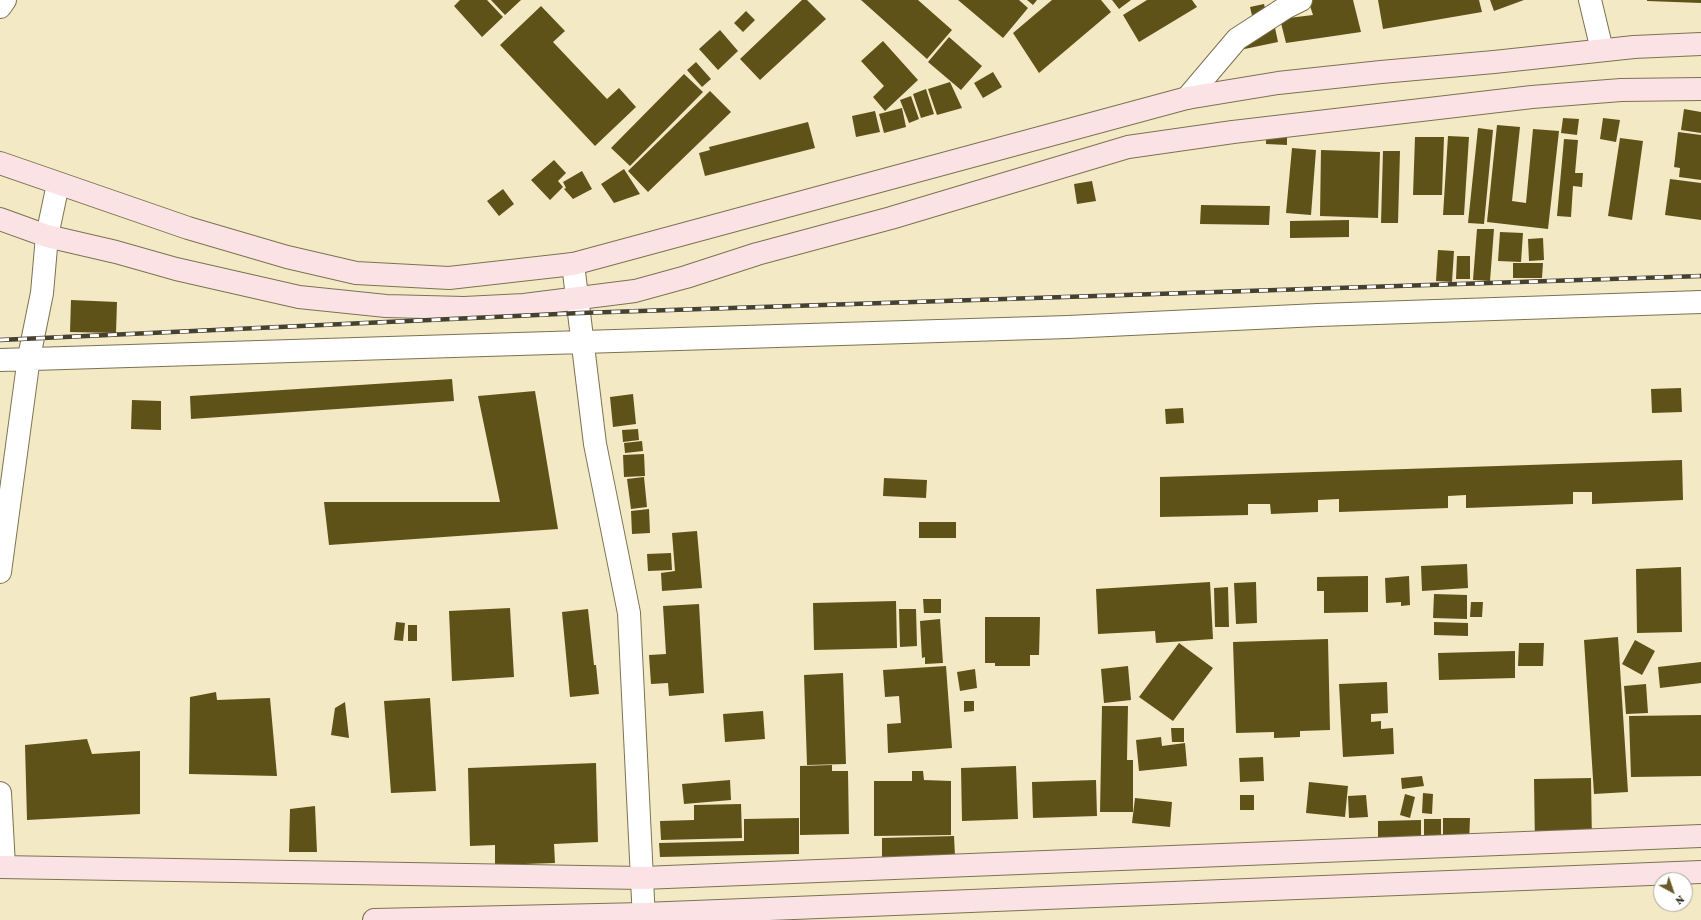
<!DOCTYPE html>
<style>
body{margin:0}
#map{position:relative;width:1701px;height:920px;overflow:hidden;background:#f3e9c5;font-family:"Crimson Pro",serif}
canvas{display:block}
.north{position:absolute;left:1653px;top:872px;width:40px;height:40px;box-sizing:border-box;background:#fff;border:1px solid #a6a49f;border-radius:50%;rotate:140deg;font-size:11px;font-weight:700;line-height:16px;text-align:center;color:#201c0f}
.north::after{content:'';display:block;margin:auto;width:14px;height:18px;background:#6a5a27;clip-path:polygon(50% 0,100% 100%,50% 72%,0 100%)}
</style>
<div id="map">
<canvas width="1701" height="920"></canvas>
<div class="north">N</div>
</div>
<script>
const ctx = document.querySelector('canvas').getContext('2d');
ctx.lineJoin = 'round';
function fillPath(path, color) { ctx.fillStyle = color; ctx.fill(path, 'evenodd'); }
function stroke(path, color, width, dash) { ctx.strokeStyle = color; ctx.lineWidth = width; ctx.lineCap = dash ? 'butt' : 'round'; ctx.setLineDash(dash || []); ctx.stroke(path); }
const building = new Path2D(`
 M460 0H487L503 17 482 37 454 6Z
 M491 0H521L505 15Z
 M802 0H807L826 19 760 80 740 59Z
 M861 0H918L952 30 927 59Z
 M958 0H1019L1028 8 1003 38Z
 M1027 0H1037L1033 5Z
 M1052 0H1101L1111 12 1039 73 1013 33Z
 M1112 0H1131L1119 9Z
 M1147 0H1192L1197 7 1139 42 1123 15Z
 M1308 0H1353L1361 32 1286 43 1280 19 1313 15Z
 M1378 0H1479L1482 12 1383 29Z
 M1490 0H1524L1494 11Z
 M1647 0H1701V3L1647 1Z
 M1264 4 1268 21 1254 24 1250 7Z
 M541 6 565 31 553 42 607 99 619 88 636 107 595 146 500 45Z
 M746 11 755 20 743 32 734 23Z
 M1274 23 1278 42 1235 51Z
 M720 30 738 51 718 70 699 49Z
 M949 37 982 66 961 90 928 62Z
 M883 41 918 80 885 111 873 97 884 86 861 61Z
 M696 62 711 79 702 87 687 70Z
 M993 72 1002 87 983 98 974 83Z
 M684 74 703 92 630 166 611 148Z
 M950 82 962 108 937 115 928 89Z
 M926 89 934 114 921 118 913 94Z
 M710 91 731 112 648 192 628 171Z
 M911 96 919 119 909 123 900 100Z
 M902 108 906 127 884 133 879 114Z
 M1684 109 1701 112V133L1681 130Z
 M875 111 880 132 856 137 852 116Z
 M1563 118 1579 119 1577 135 1561 133Z
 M1603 118 1620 120 1616 142 1600 139Z
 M808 122 815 148 705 176 699 153 710 150 709 147Z
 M1497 125 1520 127 1512 201 1526 203 1533 129 1559 131 1548 229 1487 222Z
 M1478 128 1493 130 1484 224 1468 223Z
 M1266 129 1287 130V145L1266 144Z
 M1678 132 1701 135V180L1679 177 1680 168 1674 167Z
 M1448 136 1469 137 1464 215H1443Z
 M1415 137H1444L1442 195H1413Z
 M1620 138 1643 141 1632 220 1608 216Z
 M1564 139 1578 140 1575 173H1583L1582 187 1573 186 1571 217 1557 216Z
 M1292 148 1316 150 1311 215 1286 213Z
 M1321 150 1380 152 1378 218 1320 216Z
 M1383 151H1400L1398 223H1381Z
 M554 160 566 173 558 181 563 187 550 200 531 180Z
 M624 169 640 194 614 203 601 184Z
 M582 171 592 189 573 199 564 189 566 188 563 182Z
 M1670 179 1701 183V220L1665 215Z
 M1092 181 1096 201 1077 204 1074 184Z
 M503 189 514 204 499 216 487 201Z
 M1201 205 1270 206 1269 225 1200 224Z
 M1349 220V237L1290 238V221Z
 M1477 229H1494L1490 281 1473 280Z
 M1500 232 1523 233 1521 262 1498 261Z
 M1543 238 1544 260 1529 261 1528 239Z
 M1438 250 1454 251 1452 282 1436 281Z
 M1457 256H1470V279H1456Z
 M1513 263H1543L1542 278H1513Z
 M71 300 117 302 116 333 70 332Z
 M452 379 454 401 191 419 190 396Z
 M1681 388 1682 412 1652 413 1651 389Z
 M535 391 558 529 329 545 324 502H500L478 396Z
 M633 394 636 424 613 427 610 397Z
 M132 400 161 401V430L131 429Z
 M1183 408 1184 423 1166 424 1165 409Z
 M638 429 639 440 623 442 622 430Z
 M642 441 643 451 625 453 624 443Z
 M644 454 645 476 624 477 623 455Z
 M1682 460 1683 500 1592 504V492H1573V504L1466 508V495L1448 496V508L1339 512V499L1318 500V512L1271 514 1270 504H1248V515L1160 517V477Z
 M644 477 647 507 631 509 627 479Z
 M884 478 927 480 926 498 883 496Z
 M649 509 650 533 632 534 631 511Z
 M919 522H956V538H919Z
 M697 531 702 588 662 591 661 573 675 571 672 533Z
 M671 553 672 570 648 571 647 554Z
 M1467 564 1468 588 1422 591 1421 566Z
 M1681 567 1682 632 1637 633 1636 569Z
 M1368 576V612L1324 613V591H1317V577Z
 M1409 576 1410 605 1401 606V602L1386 603 1385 578Z
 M1210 582 1213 639 1156 643 1155 631 1098 634 1096 589Z
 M1256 582 1257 623 1236 624 1234 583Z
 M1228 587 1229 627H1215L1214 588Z
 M1434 594 1467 595V619L1433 618Z
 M923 599H941V613H924Z
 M896 601 897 648 814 650 813 603Z
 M1471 602H1483L1482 617H1470Z
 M699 604 704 693 669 696 668 683 651 684 649 655 666 654 663 606Z
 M510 608 514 677 452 681 449 611Z
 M588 609 594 665H596L599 694 570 697 562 612Z
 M899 609H916L917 646 900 647Z
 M985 617H1040L1039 655H1030V666H995V663H985Z
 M940 619 943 663 925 664V657L922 658 920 621Z
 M396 622 405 623 403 641 394 640Z
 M1434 622 1468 623V636L1434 635Z
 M408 625H417V641H408Z
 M1618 637 1628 792 1594 794 1584 640Z
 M1328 639 1330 730 1300 731V737L1274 738V732L1236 733 1233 642Z
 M1635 640 1655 651 1642 675 1622 664Z
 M1179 643 1213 668 1173 721 1139 697Z
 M1519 643H1544L1543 666H1518Z
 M1515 651V678L1439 680 1438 653Z
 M1701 662V683L1660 688 1658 667Z
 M946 666 952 748 888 753 887 724 901 723 899 696 885 697 883 670Z
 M1128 666 1131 700 1104 703 1101 669Z
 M975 669 977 688 960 691 957 672Z
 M843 673 846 764 807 765 804 675Z
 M1387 682 1388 713 1371 714V722L1381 721V729L1393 728 1394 754 1343 757 1339 684Z
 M1646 684 1648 713 1626 714 1624 686Z
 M216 692 217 700 270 698 277 776 189 774 190 697Z
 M430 698 436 791 391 793 384 701Z
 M964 701H974V711L964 712Z
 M345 702 349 738 331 735 335 708Z
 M1102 706H1128L1127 760H1133V812H1100Z
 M763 711 765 739 725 742 723 714Z
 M1701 715V776L1631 777 1629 716Z
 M1171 728H1184V742H1172Z
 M1161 737 1162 746 1185 743 1187 766 1139 771 1136 740Z
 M87 739 92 754 140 751V814L27 820 25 745Z
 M1263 757 1264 781 1240 782 1239 758Z
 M596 763 598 842 554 844 555 863 495 865V845L470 846 468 768Z
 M832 765V771H848L849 834 800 835V766Z
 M1016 766 1018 819 962 821 961 768Z
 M912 771H923L924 780 951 781V835L874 836V781H912Z
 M1422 776 1424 786 1402 789 1401 778Z
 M1591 778 1592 845 1535 846 1534 779Z
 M730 780 731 800 684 804 682 784Z
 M1096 780 1097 816 1033 818 1032 782Z
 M1309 782 1348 786 1345 817 1306 813Z
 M1423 793 1433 794 1432 814 1422 813Z
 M1405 794 1415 797 1410 818 1400 815Z
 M1240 795H1254V810H1240Z
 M1366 795 1368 817 1349 818 1348 796Z
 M1135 798 1172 802 1170 827 1132 823Z
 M741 804 742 838 661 840 660 821 694 820V805Z
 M315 806 317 852H289L290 809Z
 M799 818V854L660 857 659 843 744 841V819Z
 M1443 818H1470L1469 843 1443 842Z
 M1424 819H1441V844H1424Z
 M1421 820V844H1378V821Z
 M954 836 955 856 882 857V838Z`);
const street = new Path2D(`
 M1590 0 1602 50
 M0 7 5 0
 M1187 98 1237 39 1285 8 1301 0
 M573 264 595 444 629 613 644 920
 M0 360 1068 327 1318 315 1701 302
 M0 572 29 357 42 293 47 236 58 184
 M0 793 4 866`);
const secondary = new Path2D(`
 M0 163 188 228 287 257 356 273 449 278 573 264 1187 98 1278 83 1381 72 1494 62 1634 47 1701 44
 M0 219 47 236 116 252 176 269 299 297 386 306 464 308 524 305 635 291 686 277 757 254 891 218 1128 147 1233 132 1532 97 1621 90 1701 89
 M0 867 642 878 1701 836
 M374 920 643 914 1701 872`);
const rail = new Path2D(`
 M0 340 580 313 1701 276`);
fillPath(building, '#5f5218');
stroke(street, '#7b7251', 24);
stroke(secondary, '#7b7251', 24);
stroke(street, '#fff', 22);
stroke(secondary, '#fbe3e5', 22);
stroke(rail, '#45402f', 4.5);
stroke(rail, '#fff', 3, [9]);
</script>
